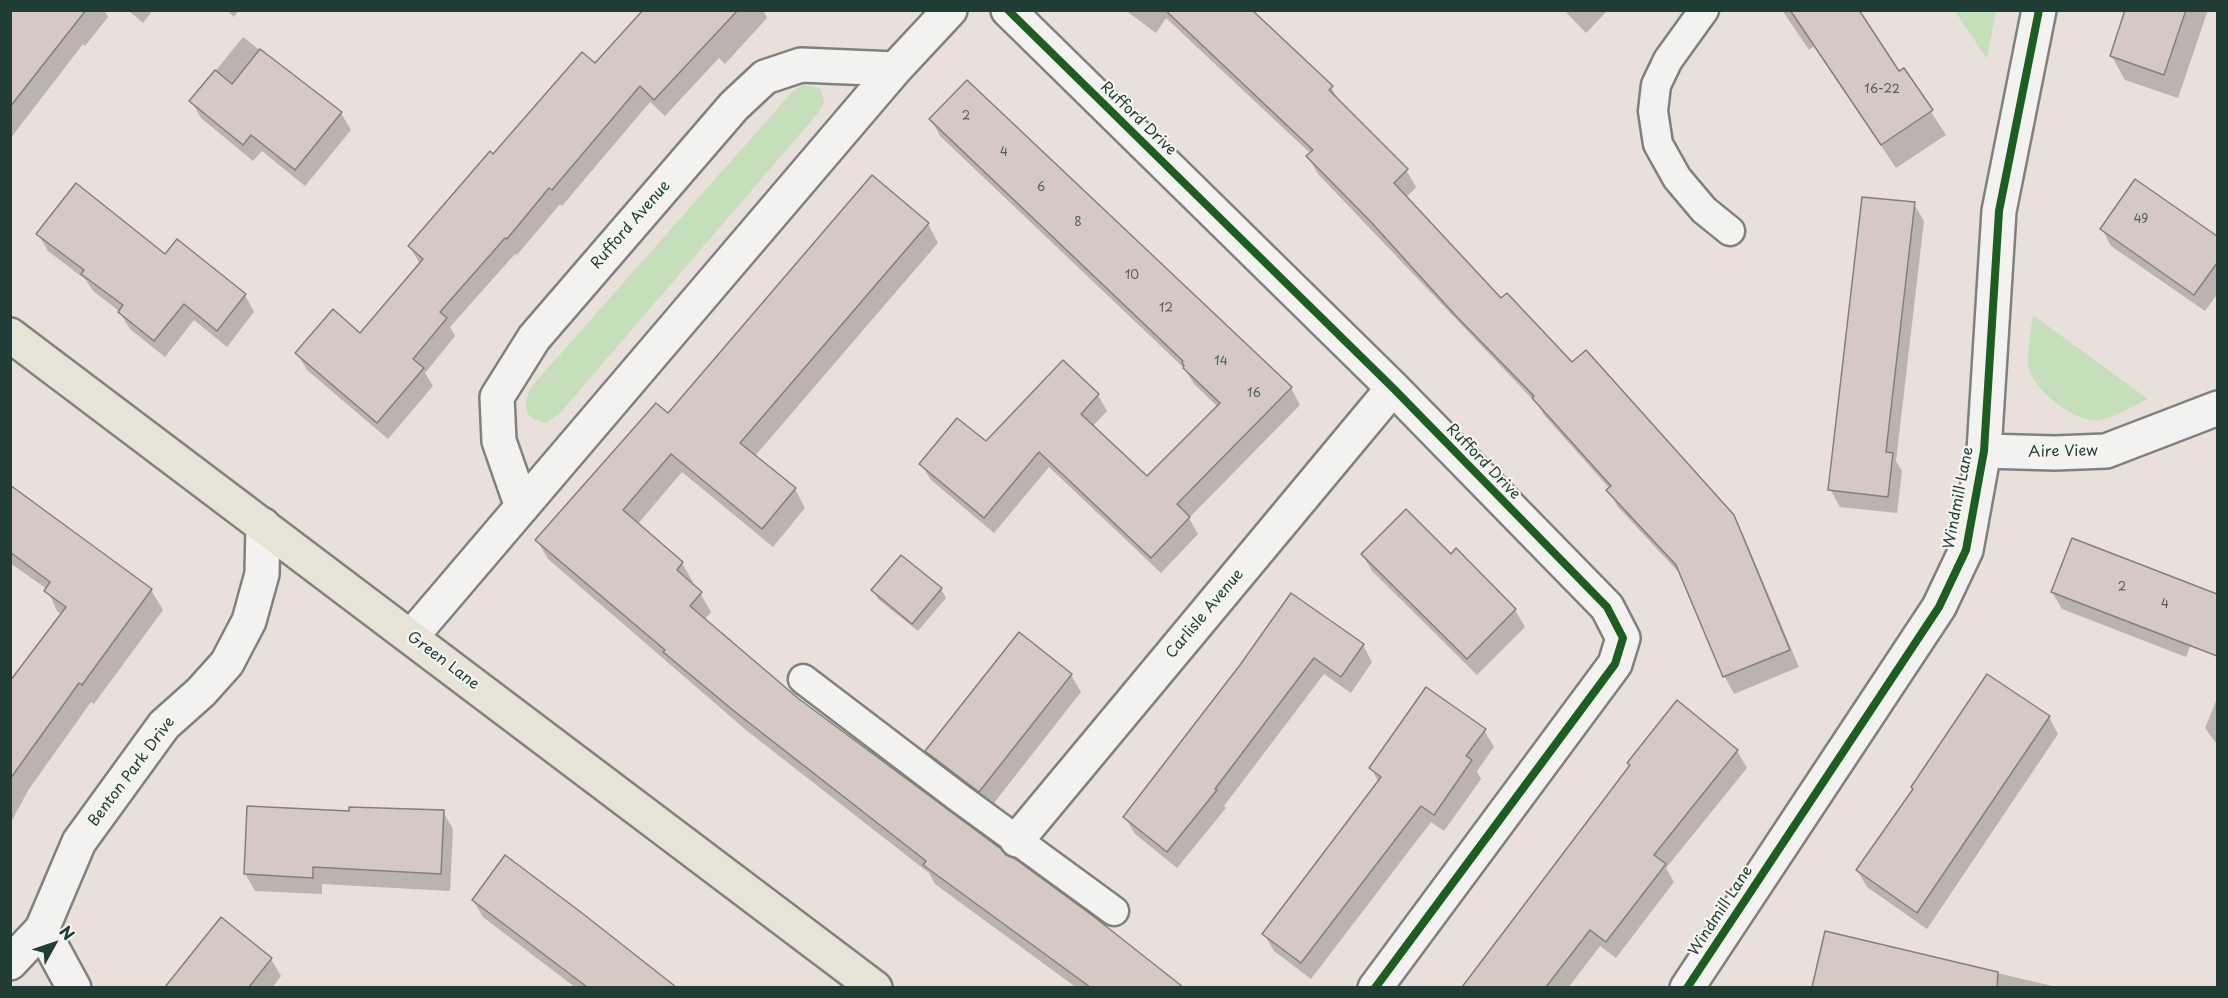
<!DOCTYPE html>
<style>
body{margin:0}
#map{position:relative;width:2228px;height:998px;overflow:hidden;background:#e9e0dc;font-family:"Playpen Sans",sans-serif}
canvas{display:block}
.frame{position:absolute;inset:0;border:12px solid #1f3d34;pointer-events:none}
.north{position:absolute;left:24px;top:914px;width:60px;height:60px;-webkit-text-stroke:4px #f6f6f2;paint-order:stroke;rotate:50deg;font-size:16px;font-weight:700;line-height:24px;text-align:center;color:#1f3d34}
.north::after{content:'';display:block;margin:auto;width:21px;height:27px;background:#1f3d34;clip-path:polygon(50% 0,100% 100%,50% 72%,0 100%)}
</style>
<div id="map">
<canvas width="2228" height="998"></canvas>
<div class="frame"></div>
<div class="north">N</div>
</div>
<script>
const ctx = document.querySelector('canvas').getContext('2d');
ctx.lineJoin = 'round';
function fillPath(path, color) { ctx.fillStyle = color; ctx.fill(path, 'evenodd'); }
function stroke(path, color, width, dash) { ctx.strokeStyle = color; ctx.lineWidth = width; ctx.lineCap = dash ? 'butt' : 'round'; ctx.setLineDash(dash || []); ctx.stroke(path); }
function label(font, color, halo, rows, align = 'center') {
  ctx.font = font + ' "Playpen Sans",sans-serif'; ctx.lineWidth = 4.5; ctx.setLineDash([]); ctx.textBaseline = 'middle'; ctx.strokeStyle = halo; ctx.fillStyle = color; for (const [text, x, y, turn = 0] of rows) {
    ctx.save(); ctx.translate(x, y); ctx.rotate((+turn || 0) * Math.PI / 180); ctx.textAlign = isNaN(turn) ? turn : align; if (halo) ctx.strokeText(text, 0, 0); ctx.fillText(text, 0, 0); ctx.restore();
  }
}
const green = new Path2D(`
 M1955 11H1996L1987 59Z
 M803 85 820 88 824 102 818 113 561 412 547 423C523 419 521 406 532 386L793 91Z
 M2033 315 2148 399C2134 405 2115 417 2101 420 2077 425 2031 389 2028 365 2027 349 2031 330 2033 315Z`);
const shadow = new Path2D(`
 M10 10H104L108 17 85 46 83 44 10 139Z
 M128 10H153L143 23Z
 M227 10H239L234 17Z
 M650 10H765L764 12 767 18 725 64 719 58 665 116 650 102 562 206 560 204 517 255 515 254 450 327 455 336 425 373 433 386 388 439 307 370 297 353 360 335 420 264 410 247 493 156 595 65Z
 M1125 10H1251L1331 87 1341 104 1406 170 1416 187 1406 198 1501 300 1572 364 1733 516 1743 534 1799 667 1734 694 1725 677 1683 577 1618 507 1608 490 1610 489 1544 415 1539 406 1318 174 1308 157 1311 154 1166 18 1156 33Z
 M1564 10H1608L1586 33Z
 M1782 10H1857L1899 73 1904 70 1946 135 1896 168 1814 46 1809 50Z
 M2127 10H2208L2178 98 2125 80 2111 55Z
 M243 37 341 113 351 130 305 186 262 151 253 161 201 118 191 101Z
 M967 82 1291 388 1300 405 1189 518 1198 534 1161 573 1049 467 994 533 931 480 921 464 986 443 1098 395 1107 411 1092 427 1147 478 1218 407 1194 384 1185 369 940 136 931 119Z
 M2136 181 2218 238V293L2205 311 2111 246 2102 229Z
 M1914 204 1924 221 1896 461 1902 471 1897 513 1840 507 1830 489Z
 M928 224 938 243 755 456 795 489 805 508 773 547 682 472 637 525 682 563 693 582 691 584 700 593 711 612 704 620 798 700 1005 856 1092 917 1181 988H1077L935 884 929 873 746 730 548 559 537 540 668 415Z
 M38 234 165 256 245 295 254 312 227 347 194 320 165 357 130 329 119 311 93 291 86 280 48 251Z
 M10 487 151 590 163 610 94 704 91 702 29 789 10 824V685L62 615 57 611 47 589 10 563Z
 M1362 554 1451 556 1515 610 1525 627 1477 675 1372 571Z
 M941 589 946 598 918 631 878 599 873 590Z
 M2052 592 2206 605 2186 657 2062 609Z
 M1019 634 1071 675 1081 692 990 808 936 768 927 751Z
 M1363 645 1372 662 1351 693 1324 674 1224 806 1226 808 1177 868 1135 834 1125 817 1242 666Z
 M2218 696V746L2205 728Z
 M2049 717 2058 734 1927 929 1867 887 1857 870Z
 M1484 730 1494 747 1477 771 1481 779 1444 831 1431 822 1311 979 1274 951 1264 934 1379 783 1371 768Z
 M1737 751 1747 768 1666 868 1674 882 1616 958 1600 946 1568 988H1472L1477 980Z
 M443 812 453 829 450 891 322 884V894L255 891 245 873 350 813Z
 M505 857 674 988H576L483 917 473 900Z
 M221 919 271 959 281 976 272 988H167Z
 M1826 933 2061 988H1813Z`);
const building = new Path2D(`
 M10 10H86L10 107Z
 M643 10H738L654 100 640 86 552 190 549 188 507 239 505 238 440 312 447 318 413 359 424 368 377 423 295 353 333 309 360 333 423 259 408 246 490 151 493 154 582 52 595 63Z
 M1165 10H1252L1333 86 1329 90 1408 169 1394 183 1501 298 1507 293 1572 362 1586 350 1734 515 1790 650 1723 677 1676 565 1606 490 1611 486 1532 398 1534 396 1456 316 1371 222 1306 156 1313 150Z
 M1790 10H1859L1899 71 1904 68 1933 110 1881 145Z
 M2125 10H2186L2164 75 2110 56Z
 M260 49 342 112 295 170 251 135 243 145 189 101 215 70 232 84Z
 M967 80 1292 387 1177 504 1190 517 1151 558 1039 452 984 518 919 464 957 418 986 441 1063 360 1099 394 1081 414 1147 476 1220 403 1183 368 1184 366 1182 363 1183 361 929 119Z
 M872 175 929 223 740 443 796 488 762 529 671 454 623 510 683 562 677 570 702 592 690 606 799 699 1001 849 1006 855 1014 858 1093 916 1183 987H1090L923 865 926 861 734 711 663 652 665 650 535 540 656 403 668 413Z
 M2135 179 2217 236V263L2194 295 2100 229Z
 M76 183 165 254 177 239 246 294 217 331 184 304 154 341 118 312 123 305 81 274 84 270 36 234Z
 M1862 197 1915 202 1886 452 1893 453 1888 497 1828 490Z
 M10 485 152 589 82 685 79 683 10 779V681L66 607 44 591 50 582 10 552Z
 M1406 509 1451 554 1456 548 1516 609 1467 659 1361 554Z
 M2072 538 2217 594V656L2051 592Z
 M901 555 942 588 912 624 871 590Z
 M1291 593 1364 644 1341 677 1314 658 1215 789 1217 790 1167 852 1123 817 1240 665Z
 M1019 632 1072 674 979 792 925 751Z
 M1987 674 2050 716 1917 913 1856 870 1913 789 1911 787Z
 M1426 687 1486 729 1466 756 1472 760 1434 815 1421 806 1301 963 1262 934 1381 777 1369 768Z
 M1677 700 1738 750 1654 855 1666 864 1606 942 1590 930 1546 987H1462L1630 765 1627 763Z
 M247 806 349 811V807L444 810 441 874 313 867V878L244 874Z
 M505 855 582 913 676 987H587L472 900Z
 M221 917 272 958 249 987H165Z
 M1825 931 1998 972 1997 987H1812Z`);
const lane = new Path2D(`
 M1704 10 1668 60 1656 85 1653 111 1658 144 1677 178 1704 210 1730 231
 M803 679 958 797 1114 911`);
const street = new Path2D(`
 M1008 10 1393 388 1607 607 1623 638 1615 664 1375 988
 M1984 451 2055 453 2106 451 2218 408
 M522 507 499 441 497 397 534 338 734 106 765 77 801 65 895 69
 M411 637 895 69 950 10
 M1017 840 1393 388
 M10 963 42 929
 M74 988 42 929 79 842 164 725 201 692 227 663 249 621 262 574 263 525
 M1687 988 1939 607 1966 550 1984 451 1999 211 2039 10`);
const highway = new Path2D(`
 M10 335 875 988`);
const cycleway = new Path2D(`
 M1008 10 1393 388 1607 607 1623 638 1615 664 1375 988
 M1687 988 1939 607 1966 550 1984 451 1999 211 2039 10`);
const numberNames = [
 ["16-22",1882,90],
 ["2",966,117],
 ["4",1004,153],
 ["6",1041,188],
 ["49",2141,220],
 ["8",1078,223],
 ["10",1132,276],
 ["12",1166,309],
 ["14",1221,362],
 ["16",1254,394],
 ["2",2122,588],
 ["4",2165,605]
];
const streetNames = [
 ["Rufford Drive",1138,119,44],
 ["Rufford Avenue",631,225,-49],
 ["Aire View",2063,452,-1],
 ["Rufford Drive",1483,462,46],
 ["Windmill Lane",1959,498,-79],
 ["Carlisle Avenue",1205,614,-50],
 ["Green Lane",443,661,37],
 ["Benton Park Drive",132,772,-53],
 ["Windmill Lane",1721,911,-57]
];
fillPath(green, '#c6dfbb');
fillPath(shadow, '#0003');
fillPath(building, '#d6c8c2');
stroke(building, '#7f817d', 1.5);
stroke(lane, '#7f817d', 33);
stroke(street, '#7f817d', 38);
stroke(highway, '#7f817d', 38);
stroke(lane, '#f3f2f0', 28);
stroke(street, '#f3f2f0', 33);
stroke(highway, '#e7e3d6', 33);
stroke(cycleway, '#1b5e20', 8);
label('12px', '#4d6058', null, numberNames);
label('15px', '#1f3d34', '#f6f6f2', streetNames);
</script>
